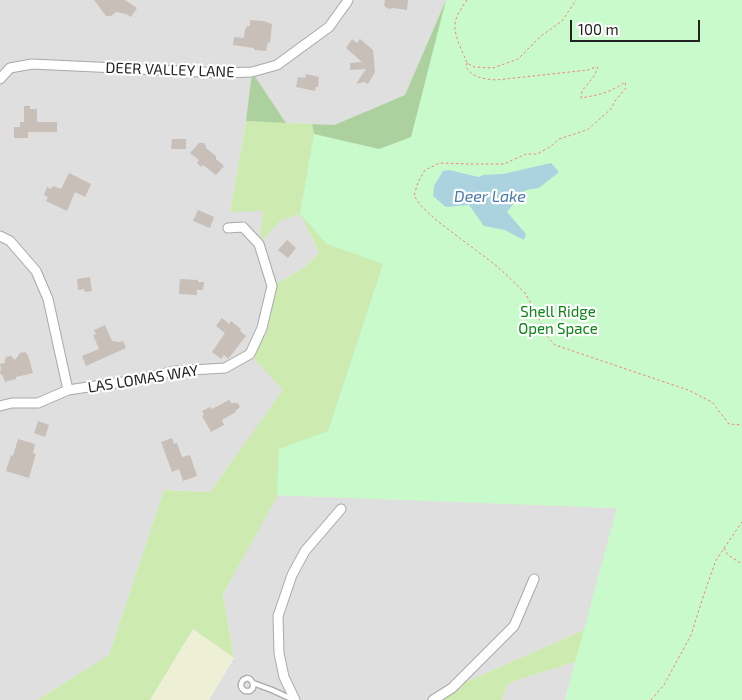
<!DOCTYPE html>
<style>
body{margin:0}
#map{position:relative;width:742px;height:700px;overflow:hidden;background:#f2efe9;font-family:"Exo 2",sans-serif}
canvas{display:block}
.scale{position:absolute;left:570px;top:20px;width:130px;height:22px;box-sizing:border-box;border:2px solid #222;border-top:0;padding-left:6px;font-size:15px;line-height:18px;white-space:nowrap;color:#222;-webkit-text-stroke:4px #fff;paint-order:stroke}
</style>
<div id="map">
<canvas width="742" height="700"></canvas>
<div class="scale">100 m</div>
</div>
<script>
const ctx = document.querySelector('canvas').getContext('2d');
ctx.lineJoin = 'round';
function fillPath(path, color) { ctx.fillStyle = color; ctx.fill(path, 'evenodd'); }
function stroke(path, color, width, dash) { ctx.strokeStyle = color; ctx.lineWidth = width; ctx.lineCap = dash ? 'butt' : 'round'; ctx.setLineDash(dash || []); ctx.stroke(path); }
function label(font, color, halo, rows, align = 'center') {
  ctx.font = font + ' "Exo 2",sans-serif'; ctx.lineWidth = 4.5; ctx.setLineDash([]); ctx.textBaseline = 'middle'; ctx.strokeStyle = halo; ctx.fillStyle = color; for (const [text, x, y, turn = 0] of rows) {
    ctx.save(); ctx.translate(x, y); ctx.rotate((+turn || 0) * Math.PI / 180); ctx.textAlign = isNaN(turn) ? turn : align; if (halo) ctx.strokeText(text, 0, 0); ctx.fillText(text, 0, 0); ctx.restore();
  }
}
const residential = new Path2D(`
 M0 0H446L405 95 334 125 286 123 252 73 246 121 230 211H263L259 243 280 221 300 214 319 252 305 267 272 286 284 390 210 492 164 490 109 655 37 700H0Z
 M277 495 617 508 584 630 452 688 433 700H209L234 658 223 594Z
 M575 662 565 700H502L508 683Z`);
const farmland = new Path2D(`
 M193 629 234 658 209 700H150Z`);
const grass = new Path2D(`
 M509 0 742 700 575 662 508 683 502 700H433L452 688 584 630 617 508 278 495 223 594 234 658 193 629 150 700H37L109 655 164 490 210 492 283 390 250 354 272 286 305 267 319 252 300 214 280 221 259 244 263 211 230 212 246 121 312 124 314 134 335 172Z`);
const forest = new Path2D(`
 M446 0H509L436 156 335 172 314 134 312 124 334 125 405 95Z
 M252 72 286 123 246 121Z`);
const park = new Path2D(`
 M446 0H742V700H565L617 508 277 495 279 449 328 431 383 264 327 244 300 214 314 134 379 149 411 137Z`);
const water = new Path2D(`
 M551 163 559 172 539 188 526 190 520 195 507 212 526 234 524 240 505 230 484 226 469 205 446 207 433 196 434 186 443 171 449 170 470 175 479 177 483 175 503 174Z`);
const building = new Path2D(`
 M94 0H125L137 8 131 17 126 14 116 12 111 16H106Z
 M385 0H408L407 10 393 8 389 9 387 8 384 6Z
 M250 20 264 21 272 24 270 43 268 42 266 51 254 50V48L233 45 234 37 244 38 245 29H246L247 26H250Z
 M352 39 357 43 360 39 373 50 375 72 368 84 364 82 356 84 366 69 350 70V63L362 62 346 48Z
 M306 74 319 77 318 87H316L315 91 296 87 298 77 305 78Z
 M24 106H30V109H37V122H57V132H28V138H14V127H20V122H24Z
 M172 139H186V149H171Z
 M199 143H204L206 146V148L216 156V159L224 166 216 175 203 165 201 167 197 163 199 160 190 153Z
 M69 173 91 184 85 197 75 192 67 211 46 201 48 197 44 195 47 187 51 189 53 186 61 189Z
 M198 210 214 217 210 228 193 221Z
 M287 240 296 248 288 258 278 250Z
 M90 277 92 291 85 292 84 289 78 290 77 279Z
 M180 279 198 280V282H204L203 290H197V295L179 294Z
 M222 318 229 324 231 321 241 329 240 331 246 336 228 359 224 355 221 359 212 352 225 333 216 326Z
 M105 325 112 341 120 342 123 341 126 348 86 366 82 356 99 349 93 335 96 334 94 330Z
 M25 352 28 355 33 373 16 377V379L5 382 3 376 0 373 1 368 0 364 5 363V359L6 357 11 356 15 360 20 353Z
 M229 400 231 403H238L240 407 235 411 236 412 222 420 224 425 211 432 202 416 204 415 202 411 210 407 212 409Z
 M38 421 49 425 45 437 34 433Z
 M172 438 174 444 177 443 182 457 190 455 197 476 183 481 179 469 172 472 161 442Z
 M18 439 35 444 33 453 36 454 29 478 6 471 11 455 13 456Z`);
const path = new Path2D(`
 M467 0C462 7 455 17 455 25 454 36 463 52 467 63L474 67 493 68 518 59 541 36 562 21 576 0
 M467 63 466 67C473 78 484 79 496 80L588 70 596 67 598 68 594 76 582 91 581 98C598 95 610 93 625 82L626 88 615 101 611 109 587 130 559 139 550 147 537 154H526L504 164H470L440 163 425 170 418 182 414 196 422 207 436 220 498 267 525 293 537 314 545 334 555 345 688 390 712 402 729 424 742 425
 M724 548 728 555 742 564
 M651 700 664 685 691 635 705 591 716 560 742 522`);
const service = new Path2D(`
 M253 683V688L250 691H245C240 688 240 684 243 680L247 678 250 679 253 683 272 690 294 700`);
const minor = new Path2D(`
 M0 79 10 68 32 64 222 73 252 72 277 65 329 27 347 2 348 0
 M0 236 10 241 36 271 48 299 68 390
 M0 406 12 403H38L68 390 129 381 175 371 225 368 250 354 262 328 272 286 259 244 243 227 228 228
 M295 700 284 677 279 653 278 616 292 575 305 551 341 509
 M433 700 452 688 514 626 534 579`);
const streetNames = [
 ["DEER VALLEY LANE",170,70,2],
 ["LAS LOMAS WAY",143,379,-9]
];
const parkNames = [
 ["Shell Ridge",558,312],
 ["Open Space",558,329]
];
const waterNames = [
 ["Deer Lake",490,197]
];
fillPath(residential, '#e0dfdf');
fillPath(farmland, '#eef0d5');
fillPath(grass, '#cdebb0');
fillPath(forest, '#add19e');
fillPath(park, '#c8facc');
fillPath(water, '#aad3df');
fillPath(building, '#c7bfb8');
stroke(service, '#a9a9a9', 7);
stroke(minor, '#a9a9a9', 11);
stroke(path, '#fa8072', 1, [2.5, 2.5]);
stroke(service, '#fff', 4.5);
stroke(minor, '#fff', 9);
label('15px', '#222', '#fff', streetNames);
label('15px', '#0c8416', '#fff', parkNames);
label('italic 16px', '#4a7aab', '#fff', waterNames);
</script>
